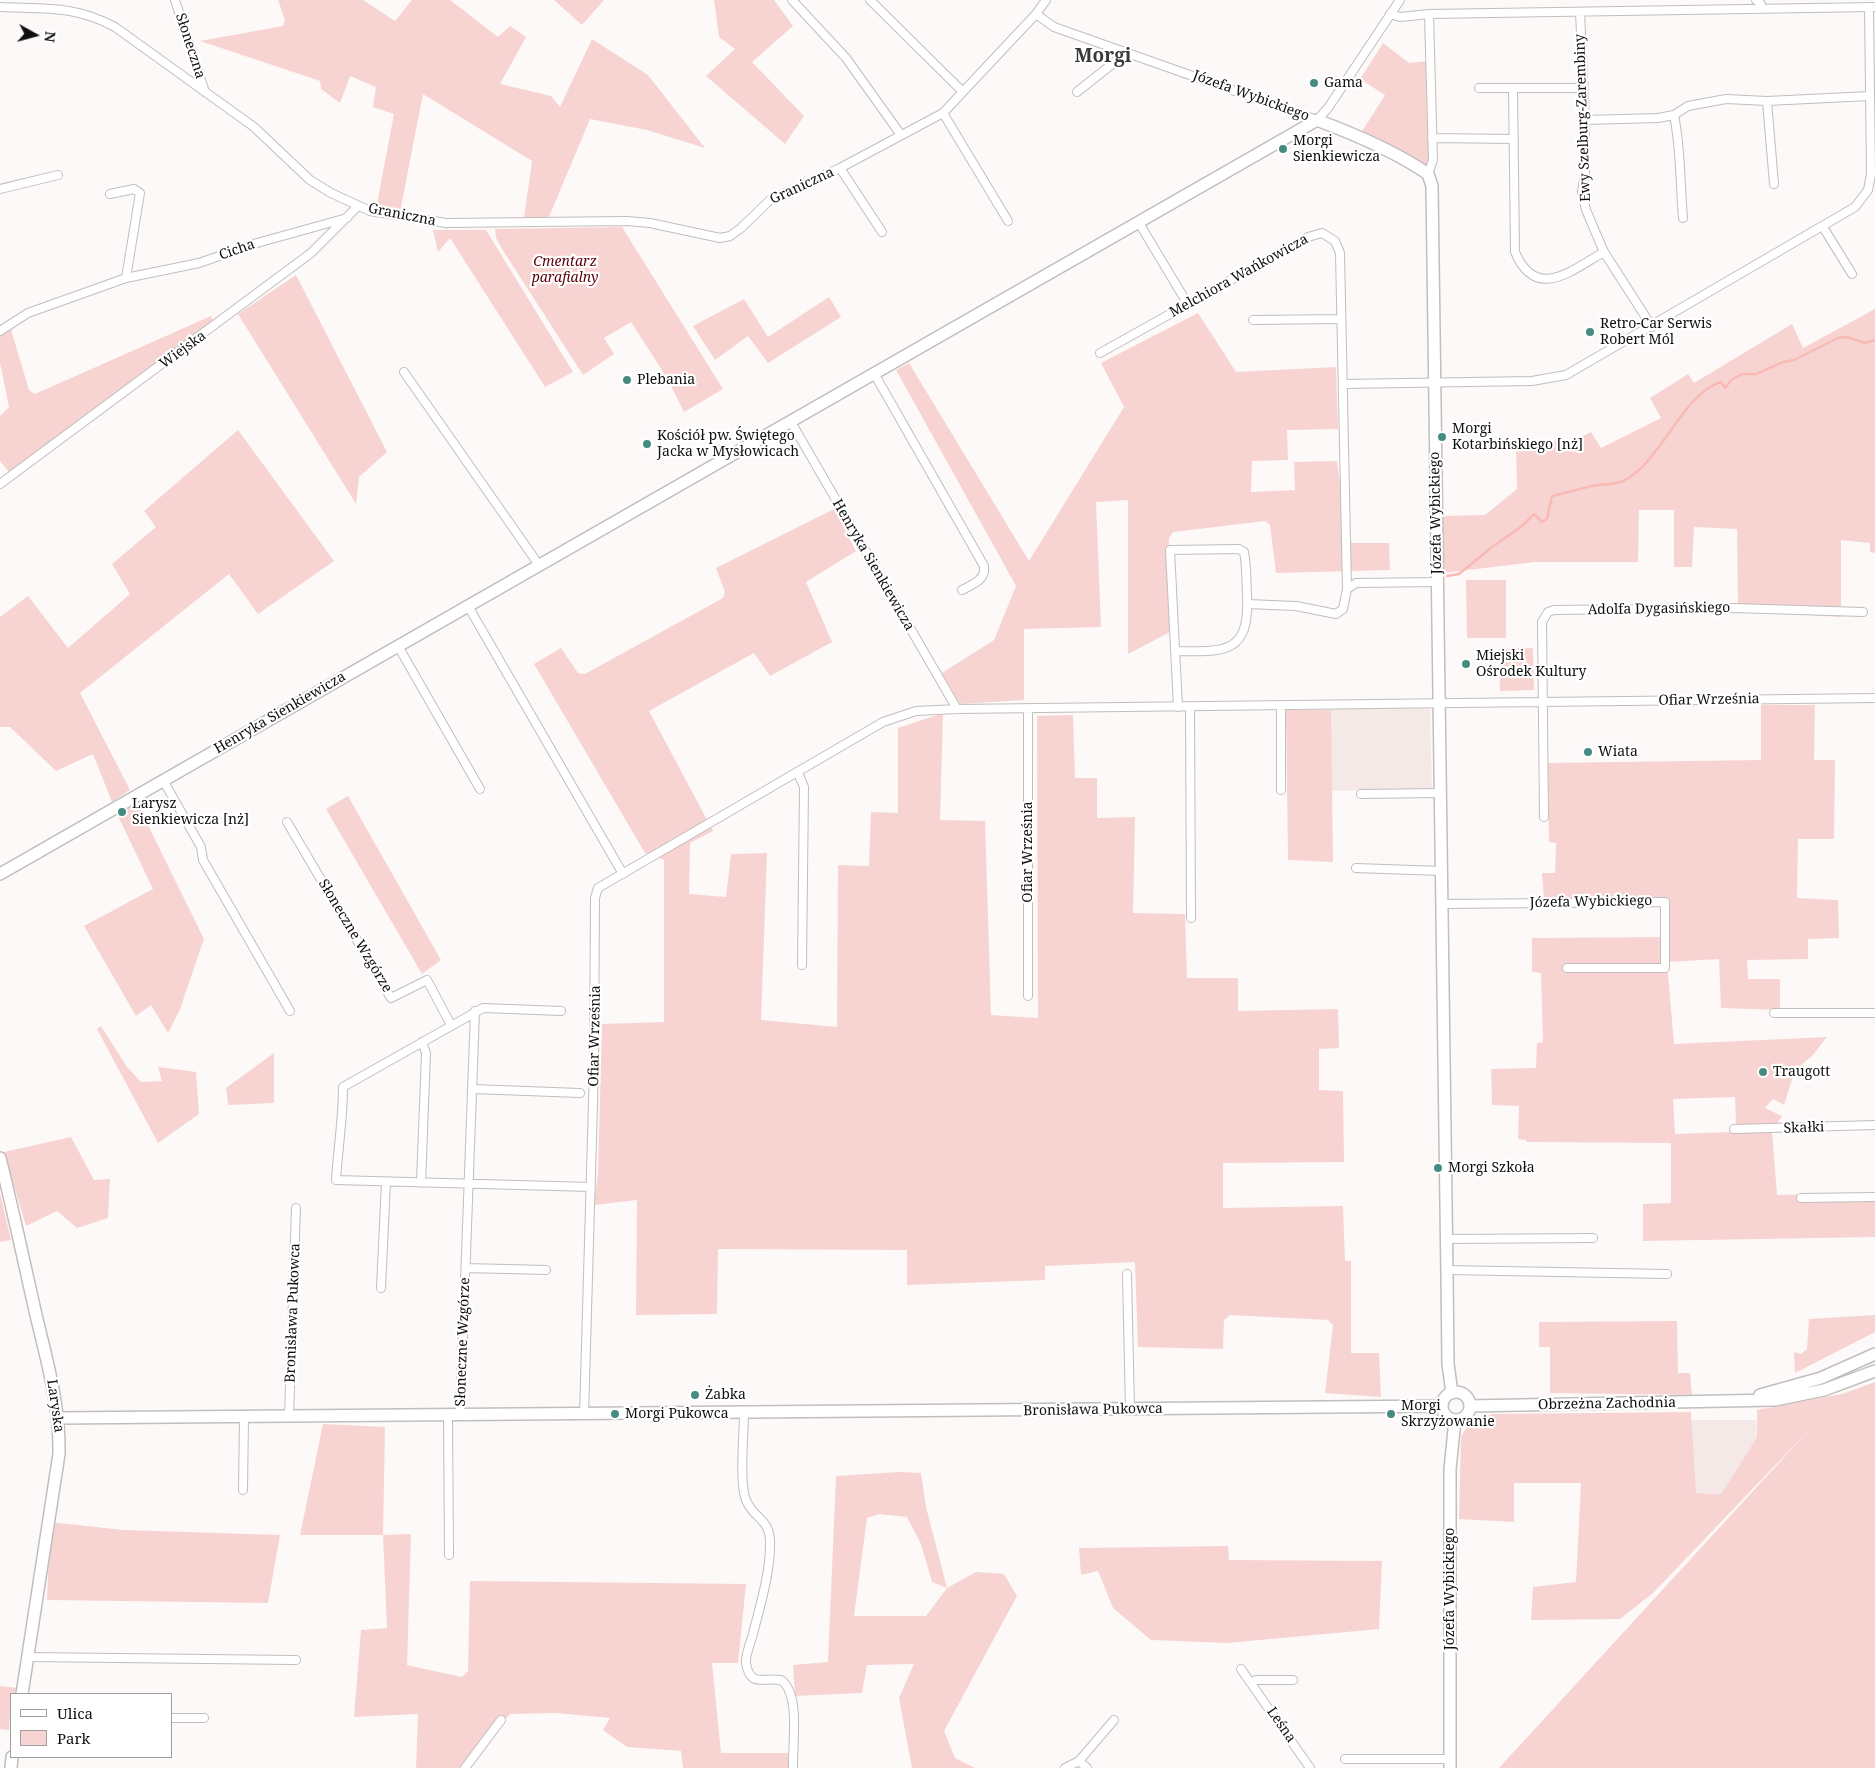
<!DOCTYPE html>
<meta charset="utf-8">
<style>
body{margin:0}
#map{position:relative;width:1875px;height:1768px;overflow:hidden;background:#fdf9f9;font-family:"Noto Serif",serif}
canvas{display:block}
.legend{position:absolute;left:10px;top:1693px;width:162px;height:65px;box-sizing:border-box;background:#fff;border:1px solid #9f9f9f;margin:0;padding:6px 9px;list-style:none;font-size:15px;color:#100f0f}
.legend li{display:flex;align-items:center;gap:10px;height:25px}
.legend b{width:25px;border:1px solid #9f9f9f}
.north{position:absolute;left:10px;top:10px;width:50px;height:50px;-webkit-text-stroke:4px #fff;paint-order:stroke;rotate:97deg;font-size:14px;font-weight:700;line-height:20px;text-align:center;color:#100f0f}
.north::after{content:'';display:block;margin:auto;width:18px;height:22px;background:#100f0f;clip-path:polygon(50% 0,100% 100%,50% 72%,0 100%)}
</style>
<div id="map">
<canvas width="1875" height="1768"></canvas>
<ul class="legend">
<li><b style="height:6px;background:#fff"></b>Ulica</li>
<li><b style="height:14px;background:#f7d4d1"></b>Park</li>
</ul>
<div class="north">N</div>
</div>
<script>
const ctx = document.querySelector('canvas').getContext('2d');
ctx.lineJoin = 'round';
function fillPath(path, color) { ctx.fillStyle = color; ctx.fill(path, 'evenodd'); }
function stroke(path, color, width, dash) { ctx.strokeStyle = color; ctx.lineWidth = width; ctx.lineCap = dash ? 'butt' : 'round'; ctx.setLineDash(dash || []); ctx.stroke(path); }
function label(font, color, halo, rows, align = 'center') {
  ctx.font = font + ' "Noto Serif",serif'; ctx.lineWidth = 4.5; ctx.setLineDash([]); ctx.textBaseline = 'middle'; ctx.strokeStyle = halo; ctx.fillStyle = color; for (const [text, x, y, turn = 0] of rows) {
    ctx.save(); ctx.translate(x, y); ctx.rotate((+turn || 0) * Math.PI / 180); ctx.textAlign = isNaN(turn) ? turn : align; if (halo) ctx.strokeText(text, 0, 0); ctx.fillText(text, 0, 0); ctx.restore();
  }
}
const built = new Path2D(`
 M1329 708 1430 709 1432 789 1331 791Z
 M1690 1420H1756L1757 1437 1721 1494 1696 1493Z`);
const green = new Path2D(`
 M278 0H363L395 21 412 0H450L498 37 510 26 526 37 500 84 551 96 560 107 592 39 648 75 705 148 647 130 590 119 549 217 524 218 532 161 423 94 400 212 376 209 394 114 373 107 376 87 350 76 340 103 321 89 320 81 200 41 283 26 285 20Z
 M554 0H604L582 25Z
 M714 0H774L793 26 752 62 804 116 785 144 706 76 735 49 719 37Z
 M1383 43 1409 63 1428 61 1430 162 1424 166 1361 133 1385 95 1360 79Z
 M622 227 723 389 684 412 667 378 631 322 604 338 614 354 583 375 502 249 496 238 495 229Z
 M433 230H486L573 372 545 387 450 238 438 252Z
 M296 275 387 452 359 477 356 504 238 314Z
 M829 297 841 317 768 363 748 336 715 360 693 326 744 299 768 337Z
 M1875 309V553L1870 552V543L1841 540V617L1738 611 1737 529 1694 527 1692 567H1674V510H1639L1638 562H1535L1443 573 1441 516 1485 515 1517 489 1516 442 1573 441 1591 432 1601 448 1661 418 1650 398 1688 374 1694 383 1792 324 1803 348Z
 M1198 313 1236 372 1336 367 1338 429 1287 430 1288 460 1252 461 1251 492 1295 490 1294 462 1337 461 1348 539 1353 543H1389L1390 570 1276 573 1270 525 1265 521 1173 532 1169 538 1170 632 1128 654V500L1096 502 1101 627 1024 629V700L960 704 942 673 994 640 1016 586 896 370 909 363 1029 561 1124 407 1101 363Z
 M211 316 213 321 10 473 0 461V416L9 407 0 363V334L10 326 29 390 35 394Z
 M238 430 334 561 258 614 229 574 80 693 130 790 112 802 93 754 56 771 10 727H0V617L28 596 68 648 130 594 112 564 156 527 144 511Z
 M834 509 856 551 806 582 832 642 770 676 754 653 649 711 713 831 690 843 689 894 726 897 731 854 767 853 761 1020 837 1027 838 865 869 866 871 812 898 813V728L943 713 940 820 985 821 991 1015 1038 1018 1037 716 1073 715 1075 778H1097V818L1135 817 1133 913 1185 914 1187 978H1238V1011L1338 1009 1339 1048 1319 1049V1090L1343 1091 1344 1162 1223 1163V1208L1343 1206 1345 1261H1351V1353H1379L1381 1397 1325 1393 1333 1325 1328 1320 1230 1315 1224 1320 1223 1349 1138 1347 1135 1262 1045 1266V1280L907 1285V1250L718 1249 717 1314 636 1315 637 1200 594 1205 598 1172 602 1024 664 1022V860L645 853 534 664 561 648 578 673 585 674 723 598 725 592 716 568Z
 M1466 580H1506V638H1467Z
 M1533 648 1534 690 1500 691 1499 649Z
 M1761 705H1815L1814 760H1835L1834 839H1798L1797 898 1838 900 1839 938 1808 939V959L1747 960 1748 979H1780V1010L1721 1008 1719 959 1667 962 1674 1044 1827 1037 1812 1056 1795 1070 1784 1105 1773 1099 1765 1108 1782 1116 1772 1131 1777 1195 1875 1193V1237L1643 1241V1204L1671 1203V1143L1527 1142 1526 1140 1518 1139 1519 1106 1492 1105 1491 1069 1536 1068 1537 1043 1543 1042 1541 973 1532 972V938L1668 937 1667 897 1544 899 1542 873H1555L1556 843 1549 842 1548 763 1761 760ZM1735 1097 1736 1126 1732 1132 1675 1134 1673 1099Z
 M1286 710H1331L1333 862 1288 860Z
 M348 796 441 960 422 974 326 809Z
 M138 805 204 939 180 1009 168 1033 151 1005 136 1016 84 926 153 889 116 812Z
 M101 1026 127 1067 141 1082 162 1081 158 1067 196 1072 199 1114 158 1143 97 1029Z
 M274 1053V1103L228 1105 226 1088Z
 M71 1137 94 1180 110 1179 108 1218 77 1228 57 1211 26 1226 4 1152Z
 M0 1193 11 1240 0 1242Z
 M1875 1315V1332L1795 1373 1794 1352 1801 1354 1807 1349 1809 1319Z
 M1677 1321 1678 1373H1690L1692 1395 1550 1393V1347H1539V1322Z
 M1875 1382V1768H1499L1810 1429 1653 1593 1620 1619 1531 1620 1533 1587 1576 1582 1581 1483H1514V1522L1459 1519 1461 1436 1468 1426 1492 1414 1691 1412 1696 1493 1721 1494 1757 1437V1410L1842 1394Z
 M323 1424 385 1427 383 1535 411 1534 407 1665 462 1677 468 1671 470 1581 746 1584 738 1663H712L721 1753H788V1768H683L681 1751 627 1747 603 1730 610 1718 556 1713 510 1714 461 1768H416L418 1714 354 1717 361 1630 387 1628 383 1535H300Z
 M899 1472 921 1473 926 1507 947 1588 976 1572 1004 1574 1017 1596 944 1731 955 1758 975 1768H912L899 1698 914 1664 867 1665 862 1693 795 1696 793 1665 828 1662 836 1476ZM879 1514 907 1517 921 1544 932 1582 947 1588 926 1616H854L867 1518Z
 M50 1522 123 1530 280 1535 268 1603 47 1600Z
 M1228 1546 1229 1560 1382 1561 1379 1629 1227 1643 1151 1640 1113 1608 1098 1571 1081 1575 1079 1548Z
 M0 1686 18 1688 17 1694H11L9 1730 0 1729Z`);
const stream = new Path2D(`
 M1447 576 1459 574 1492 547 1522 526 1534 514 1542 522 1547 519 1552 496C1565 493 1579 489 1592 486 1602 484 1614 485 1623 481 1660 464 1683 393 1721 382L1725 388 1731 380 1742 374H1756L1783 362 1794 360 1838 338 1847 337 1865 343 1875 340`);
const street = new Path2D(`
 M175 0 205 92
 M792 0 846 58 901 135
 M870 0 963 92
 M1756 0 1761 4V8
 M0 7C44 9 74 5 115 27L254 127 310 180 331 193 370 211 446 223 627 221 650 223 720 238 730 236 741 228 770 200 840 168 943 113 1036 14 1046 0
 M1580 12 1585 120V173L1582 192 1586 210 1604 252 1652 327
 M1036 14 1054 27 1317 120 1328 108 1400 0
 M1390 14 1400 17 1429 14 1875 7
 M1479 88H1582
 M1513 88 1515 252C1536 302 1572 270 1604 252
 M1077 92 1116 61 1125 51
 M1767 101 1774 184
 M943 113 1008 221
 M1674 115C1681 149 1680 184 1683 218
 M1585 120 1658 118 1674 115 1688 106 1726 99 1767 101 1870 96
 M1432 138 1514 139
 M840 168 882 232
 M1428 174 1433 160 1429 14
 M0 189 58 175
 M110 194 134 189 140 193 126 278
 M1139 223 1187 303
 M1823 227 1852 274
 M1253 320 1340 319
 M0 331 28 313 126 278 199 263 257 243 347 218
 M1100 353 1308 237 1322 233 1335 241 1340 253 1347 589
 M404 372 539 565
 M875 375 984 566C986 580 973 584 962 590
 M1343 384 1532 381 1566 375 1855 207 1868 190 1871 174 1869 7
 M791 422 957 709
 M0 484 311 253 358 206
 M1247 604 1296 606 1336 614 1343 609 1347 589 1356 583 1437 582
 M468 606 623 874
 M398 646 480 789
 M1175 651C1225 652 1250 654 1247 595 1246 581 1247 566 1244 552L1239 549 1170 550 1178 707
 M1281 705V790
 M1190 707 1191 918
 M1028 708V996
 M798 773 804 787 802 965
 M163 780 201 847 203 860 290 1011
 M1361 794 1440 793
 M1544 817 1542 622 1548 612 1554 610 1733 608 1863 612
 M287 822 391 998 427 980 451 1025
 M1356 868 1442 871
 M1442 904 1665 902V968H1567
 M561 1011 483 1008 343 1087C343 1119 338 1148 336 1180L591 1187
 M1774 1013H1875
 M472 1089 580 1093
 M1734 1129 1875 1125
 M421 1183 426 1053 422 1042
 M1801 1198 1875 1197
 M1446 1239 1593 1238
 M466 1268 546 1270
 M1447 1270 1667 1274
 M1127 1274 1130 1410
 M381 1288 386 1182
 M744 1413C744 1434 739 1483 746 1500 754 1520 771 1518 770 1545 770 1575 760 1605 753 1634 751 1642 745 1655 746 1663 750 1688 764 1677 781 1680 801 1694 792 1746 793 1768
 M584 1415 594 1068 595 898 598 888 883 722 916 711 957 709 1875 698
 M448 1416 449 1555
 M460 1416 475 1011
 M289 1417 296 1208
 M243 1490 244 1417
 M27 1657 296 1660
 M1241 1669 1310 1768
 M1251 1683 1256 1680H1293
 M171 1718H204
 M1345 1759H1451
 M1079 1761 1087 1768
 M465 1768 501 1720
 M1065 1768 1079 1761 1114 1720`);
const secondary = new Path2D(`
 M0 874 1317 120C1354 134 1395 151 1428 174L1432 186 1447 1276 1448 1364 1452 1393
 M0 1158C13 1210 24 1262 36 1315 47 1361 60 1406 59 1454L22 1694
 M1442 1406a14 14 0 1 1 28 0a14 14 0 1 1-28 0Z
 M1760 1395 1821 1378 1875 1354
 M1470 1406 1775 1400 1824 1390 1875 1371
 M58 1418 1442 1406
 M11 1768 12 1757
 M1450 1768V1469L1455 1420`);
const markers = [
 [1314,83,5,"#458b82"],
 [1283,149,5,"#458b82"],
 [1590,332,5,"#458b82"],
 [627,380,5,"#458b82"],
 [1442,437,5,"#458b82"],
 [647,444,5,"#458b82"],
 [1466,664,5,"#458b82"],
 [1588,752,5,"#458b82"],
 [122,812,5,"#458b82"],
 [1763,1072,5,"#458b82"],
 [1438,1168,5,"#458b82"],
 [695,1395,5,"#458b82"],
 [615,1414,5,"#458b82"],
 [1391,1414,5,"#458b82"]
];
const streetNames = [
 ["Słoneczna",190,46,72],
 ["Józefa Wybickiego",1251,96,20],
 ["Ewy Szelburg-Zarembiny",1583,118,-92],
 ["Graniczna",802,186,-25],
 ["Graniczna",402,215,11],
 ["Cicha",237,250,-19],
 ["Melchiora Wańkowicza",1239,276,-29],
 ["Wiejska",183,350,-36],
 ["Józefa Wybickiego",1436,513,-91],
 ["Henryka Sienkiewicza",873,565,60],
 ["Adolfa Dygasińskiego",1659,609,-1],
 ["Ofiar Września",1709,700,-1],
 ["Henryka Sienkiewicza",280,713,-30],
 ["Ofiar Września",1028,852,-90],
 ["Józefa Wybickiego",1591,902,-1],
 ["Słoneczne Wzgórze",355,936,59],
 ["Ofiar Września",595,1036,-89],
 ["Skałki",1804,1128,-2],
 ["Bronisława Pukowca",293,1313,-88],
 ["Słoneczne Wzgórze",463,1342,-88],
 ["Obrzeżna Zachodnia",1607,1404,-1],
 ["Laryska",55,1406,82],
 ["Bronisława Pukowca",1093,1410,-1],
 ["Józefa Wybickiego",1450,1589,-90],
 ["Leśna",1281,1725,55]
];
const poiNames = [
 ["Gama",1324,83],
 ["Morgi",1293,141],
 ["Sienkiewicza",1293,157],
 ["Retro-Car Serwis",1600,324],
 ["Robert Mól",1600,340],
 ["Plebania",637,380],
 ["Morgi",1452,429],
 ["Kotarbińskiego [nż]",1452,445],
 ["Kościół pw. Świętego",657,436],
 ["Jacka w Mysłowicach",657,452],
 ["Miejski",1476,656],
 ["Ośrodek Kultury",1476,672],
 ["Wiata",1598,752],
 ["Larysz",132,804],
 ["Sienkiewicza [nż]",132,820],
 ["Traugott",1773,1072],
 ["Morgi Szkoła",1448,1168],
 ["Żabka",705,1395],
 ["Morgi",1401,1406],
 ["Skrzyżowanie",1401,1422],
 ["Morgi Pukowca",625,1414]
];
const parkNames = [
 ["Cmentarz",565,262],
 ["parafialny",565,278]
];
const districtNames = [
 ["Morgi",1103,57]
];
fillPath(built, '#f5e9e8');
fillPath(green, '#f7d4d1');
stroke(stream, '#f9bab5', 2.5);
stroke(street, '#c1bebd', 10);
stroke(secondary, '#c1bebd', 14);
stroke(street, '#fff', 8);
stroke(secondary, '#fff', 11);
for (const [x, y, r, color] of markers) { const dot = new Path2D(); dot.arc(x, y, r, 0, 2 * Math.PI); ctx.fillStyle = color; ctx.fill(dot); stroke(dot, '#fff', 2); }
label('14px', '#100f0f', '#fff', streetNames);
label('14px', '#100f0f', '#fff', poiNames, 'left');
label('italic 14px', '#5c000a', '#fff', parkNames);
label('bold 19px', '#3b3838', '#fff', districtNames);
</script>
